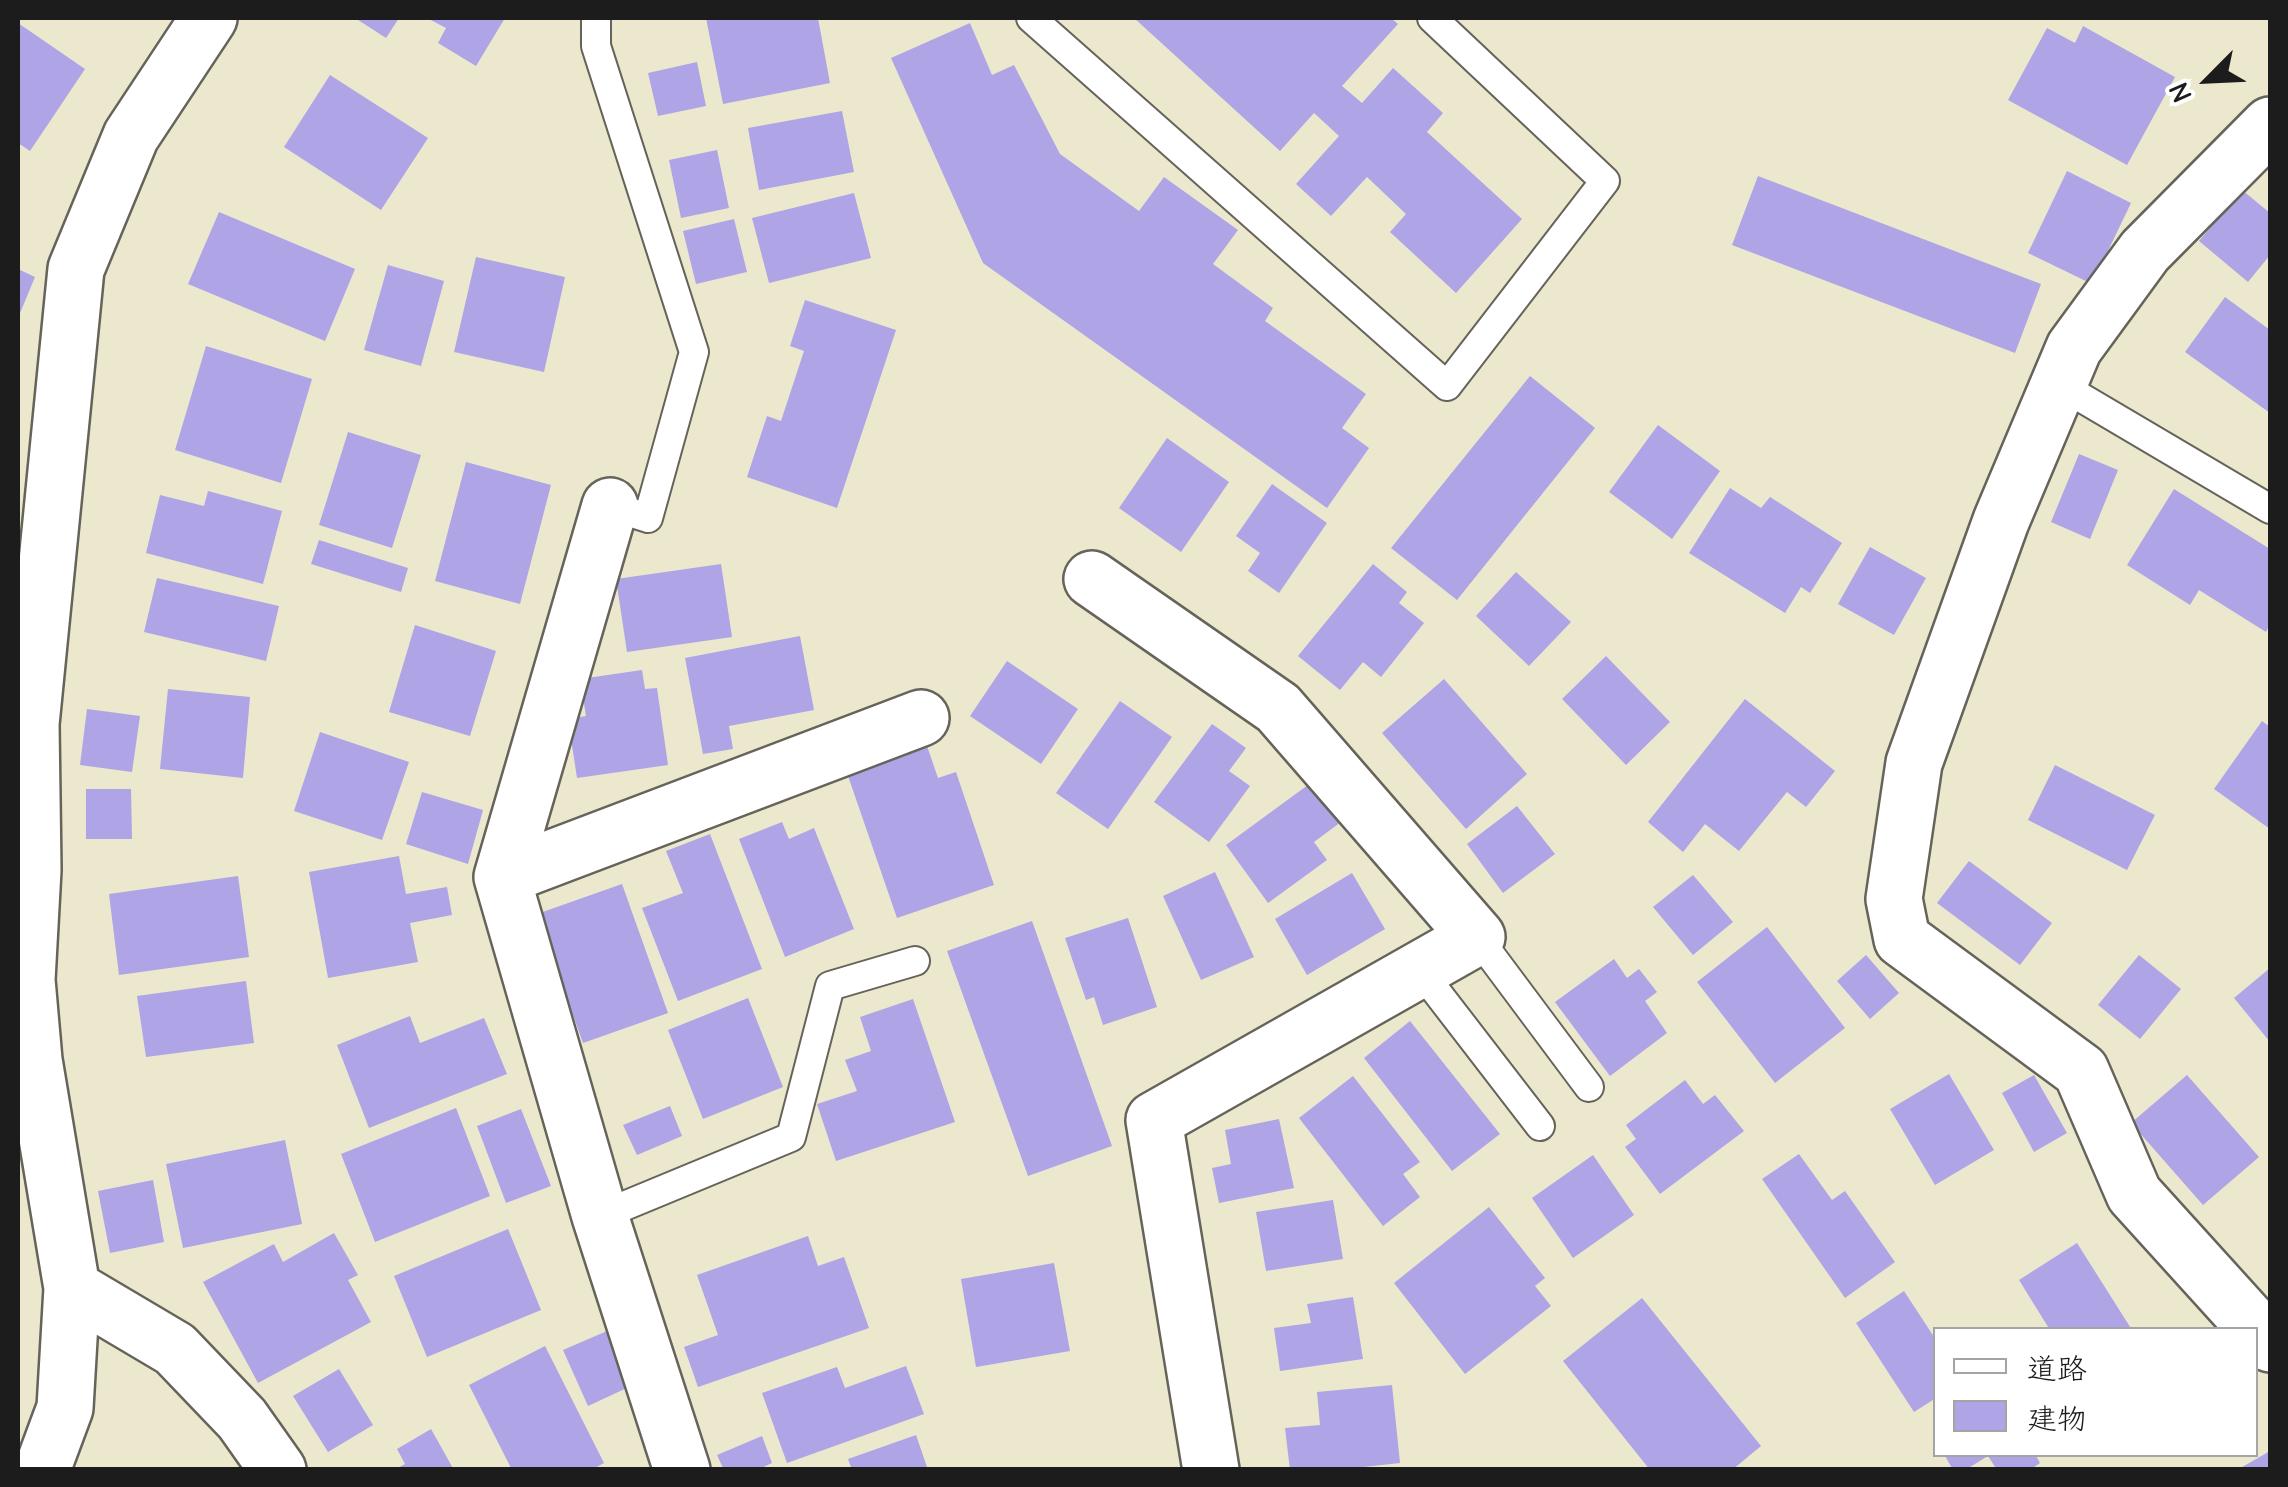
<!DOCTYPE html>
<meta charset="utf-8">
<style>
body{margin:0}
#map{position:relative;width:2288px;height:1487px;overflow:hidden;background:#ece8cd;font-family:"Comic Neue","Klee One",sans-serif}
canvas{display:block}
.frame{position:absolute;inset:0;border:20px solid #1c1c1c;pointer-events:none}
.legend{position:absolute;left:1933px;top:1327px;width:325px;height:130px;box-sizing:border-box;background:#fff;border:2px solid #a4a4a4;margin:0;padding:12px 18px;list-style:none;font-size:30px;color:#1c1c1c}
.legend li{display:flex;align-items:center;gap:20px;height:50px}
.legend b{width:50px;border:2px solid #a4a4a4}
.north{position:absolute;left:2158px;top:30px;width:100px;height:100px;-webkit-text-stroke:8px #fff;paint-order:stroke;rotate:246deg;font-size:28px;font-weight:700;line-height:40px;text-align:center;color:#1c1c1c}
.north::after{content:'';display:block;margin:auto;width:35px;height:45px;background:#1c1c1c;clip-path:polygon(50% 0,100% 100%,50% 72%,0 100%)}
</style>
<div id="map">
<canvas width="2288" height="1487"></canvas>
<div class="frame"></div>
<ul class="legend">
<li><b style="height:12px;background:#fff"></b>道路</li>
<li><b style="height:28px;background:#aea4e6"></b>建物</li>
</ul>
<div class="north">N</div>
</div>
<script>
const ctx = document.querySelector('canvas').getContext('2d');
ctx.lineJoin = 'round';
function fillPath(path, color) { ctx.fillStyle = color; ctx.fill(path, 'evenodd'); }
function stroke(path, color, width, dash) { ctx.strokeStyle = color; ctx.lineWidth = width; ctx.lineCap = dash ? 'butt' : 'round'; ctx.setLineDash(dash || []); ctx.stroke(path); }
const building = new Path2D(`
 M355 18H399L386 38Z
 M427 18H505L476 66 438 43 446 28Z
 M706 18H818L830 83 723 104Z
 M1134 18H1391L1398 24 1342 86 1362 103 1393 68 1443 113 1427 132 1522 219 1456 293 1390 232 1406 214 1367 177 1331 216 1296 184 1339 136 1314 113 1280 151Z
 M18 23 85 69 30 151 18 143Z
 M970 23 992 75 1014 65 1060 154 1139 211 1164 177 1238 230 1213 264 1273 308 1265 321 1366 394 1342 428 1369 448 1327 508 983 263 891 58Z
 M2083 26 2175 77 2127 165 2008 100 2047 28 2075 43Z
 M697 62 706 106 658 116 648 73Z
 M330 75 428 138 381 210 284 147Z
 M842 111 854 172 759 190 748 128Z
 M717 150 729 208 681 218 669 160Z
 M2067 171 2131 203 2092 284 2028 253Z
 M1758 176 2041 284 2015 353 1732 245Z
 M2242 190 2270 213V255L2248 282 2199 241Z
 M854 193 871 258 769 283 752 218Z
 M219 212 355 269 325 341 188 284Z
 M734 219 747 272 696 284 683 231Z
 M476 257 565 277 544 372 454 352Z
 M388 265 444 281 421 366 364 350Z
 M18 269 35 277 18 318Z
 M2225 297 2270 330V413L2185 352Z
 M805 300 896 330 837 508 747 477 767 416 781 421 804 351 790 346Z
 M206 346 312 379 281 483 175 450Z
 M1530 376 1595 428 1457 600 1391 548Z
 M1658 425 1720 471 1672 539 1609 492Z
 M348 432 421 455 392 548 319 525Z
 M1167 438 1229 482 1181 552 1119 508Z
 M2079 454 2118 470 2090 539 2051 522Z
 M466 462 551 485 520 604 435 581Z
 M1272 484 1327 523 1279 593 1248 571 1260 553 1236 536Z
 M1730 488 1761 508 1770 497 1842 543 1810 593 1801 587 1785 613 1689 553Z
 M2174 489 2270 549V624L2266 632 2199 590 2190 605 2127 565Z
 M208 491 282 511 263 584 146 553 160 495 204 506Z
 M319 540 408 568 401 592 311 564Z
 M1870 547 1926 578 1894 635 1838 604Z
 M721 564 732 637 627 652 616 579Z
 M1373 564 1407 592 1399 603 1424 623 1381 677 1363 662 1340 690 1298 656Z
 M1516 572 1571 622 1529 666 1476 616Z
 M157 578 279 606 266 661 144 632Z
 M415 625 496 651 470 736 389 712Z
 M800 636 814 710 729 726 733 749 703 754 685 658Z
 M1606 656 1670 722 1626 765 1562 699Z
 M1007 661 1078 709 1041 764 970 716Z
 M642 670 645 689 657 688 668 765 577 778 568 719 586 716 580 679Z
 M1444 679 1527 774 1466 829 1382 733Z
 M168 689 250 697 243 778 160 769Z
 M1745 699 1835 771 1806 807 1787 792 1739 851 1705 824 1683 852 1648 822Z
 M1120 701 1172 737 1108 829 1056 793Z
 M87 709 140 716 132 772 80 765Z
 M2262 721 2270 727V829L2214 789Z
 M1212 724 1246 748 1229 771 1250 786 1209 842 1154 802Z
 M320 732 409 762 382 840 294 811Z
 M927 746 938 778 956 772 994 885 897 918 847 773Z
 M2055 765 2155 815 2127 870 2028 820Z
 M1312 782 1341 822 1314 842 1327 860 1268 903 1226 845Z
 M86 789H131L132 839H86Z
 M422 792 483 810 468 864 406 844Z
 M1517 806 1555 854 1503 893 1467 844Z
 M782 822 789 839 814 828 854 929 785 957 739 839Z
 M710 834 762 969 678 1001 642 908 683 893 666 851Z
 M399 856 406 894 447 887 452 915 410 923 418 962 328 978 309 872Z
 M1969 861 2052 923 2020 965 1937 903Z
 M1215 872 1254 957 1201 980 1163 896Z
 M1352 873 1385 929 1307 975 1275 919Z
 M1693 875 1733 922 1693 955 1653 907Z
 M238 876 249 957 119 975 109 894Z
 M622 884 668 1013 583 1043 537 914Z
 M1128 918 1157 1007 1103 1025 1094 997 1086 1000 1065 938Z
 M1032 921 1112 1146 1028 1176 947 951Z
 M1767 927 1845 1028 1775 1083 1697 982Z
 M1866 955 1899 993 1870 1019 1837 981Z
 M2139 955 2181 989 2140 1039 2098 1005Z
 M1614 959 1627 978 1639 969 1657 992 1645 1001 1667 1033 1610 1076 1555 1002Z
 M2270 968V1042L2234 998Z
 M246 981 254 1043 146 1057 137 996Z
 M748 998 783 1087 703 1119 668 1030Z
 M913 999 955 1122 836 1161 817 1104 857 1091 845 1060 871 1051 860 1017Z
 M410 1016 420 1043 484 1018 507 1074 369 1128 337 1045Z
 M1410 1021 1500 1134 1452 1171 1364 1058Z
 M1949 1074 1994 1150 1935 1185 1890 1109Z
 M2034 1075 2067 1133 2034 1152 2002 1093Z
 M2187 1075 2259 1157 2203 1205 2131 1123Z
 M1353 1076 1420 1162 1403 1174 1420 1197 1383 1226 1299 1118Z
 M1685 1080 1703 1104 1715 1095 1744 1131 1660 1194 1625 1147 1636 1139 1626 1125Z
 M670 1106 682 1136 637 1155 623 1125Z
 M456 1108 490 1196 375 1242 341 1154Z
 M521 1109 551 1186 506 1203 477 1126Z
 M1279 1119 1294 1188 1219 1203 1212 1168 1231 1164 1225 1130Z
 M285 1140 302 1224 183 1248 166 1164Z
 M1799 1154 1832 1200 1845 1191 1895 1262 1845 1298 1762 1179Z
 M1593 1155 1634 1215 1573 1258 1532 1198Z
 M153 1180 164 1242 110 1253 98 1191Z
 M1333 1200 1343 1259 1266 1271 1256 1212Z
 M1489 1207 1545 1278 1535 1286 1551 1306 1465 1374 1394 1283Z
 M508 1229 541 1310 427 1357 394 1276Z
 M334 1233 358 1275 348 1280 371 1322 258 1383 203 1282 274 1244 283 1262Z
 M808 1236 818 1266 844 1257 869 1328 698 1387 684 1347 718 1335 697 1275Z
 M2077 1243 2132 1330H2050L2019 1280Z
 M1054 1263 1070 1351 976 1367 961 1279Z
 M1904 1291 1936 1340V1398L1914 1412 1856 1323Z
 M1353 1297 1363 1359 1280 1371 1274 1328 1311 1323 1307 1304Z
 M1642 1298 1761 1446 1732 1470H1650L1563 1361Z
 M607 1331 631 1386 588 1406 563 1350Z
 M545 1346 604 1463 591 1470H512L469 1385Z
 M906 1366 924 1414 787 1463 762 1393 837 1367 845 1388Z
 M339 1369 373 1425 328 1452 293 1396Z
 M1392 1385 1400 1463 1336 1470H1290L1285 1428 1320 1425 1317 1392Z
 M431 1429 454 1470H394L405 1464 397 1449Z
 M916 1435 928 1470H852L848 1459Z
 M762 1436 772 1463 757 1470H724L717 1455Z
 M2270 1451V1470H2237Z
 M1944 1454H2035L2040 1463 2030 1470H1997L1988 1456 1965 1470H1953Z`);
const service = new Path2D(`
 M596 18V46L694 352 648 518 610 506
 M1031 18 1447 386 1605 181 1432 18
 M2060 385 2270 509
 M1477 937 1589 1087
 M1419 969 1540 1126
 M600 1216 791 1137 830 986 915 961`);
const minor = new Path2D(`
 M2270 125 2145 251 2074 348 2001 521 1914 763 1894 899 1902 939 2081 1071 2134 1194 2270 1344
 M610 506 502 877 600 1216 682 1470
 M1092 579 1278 708 1477 937 1154 1120 1211 1470
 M502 877 921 718
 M72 1288 175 1349 242 1419 278 1470
 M42 1470 65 1408 72 1288 34 1060 27 980 33 870 31 724 76 269 131 136 209 18`);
fillPath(building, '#aea4e6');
stroke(service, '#65635a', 32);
stroke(minor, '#65635a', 60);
stroke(service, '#fff', 28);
stroke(minor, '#fff', 55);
</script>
